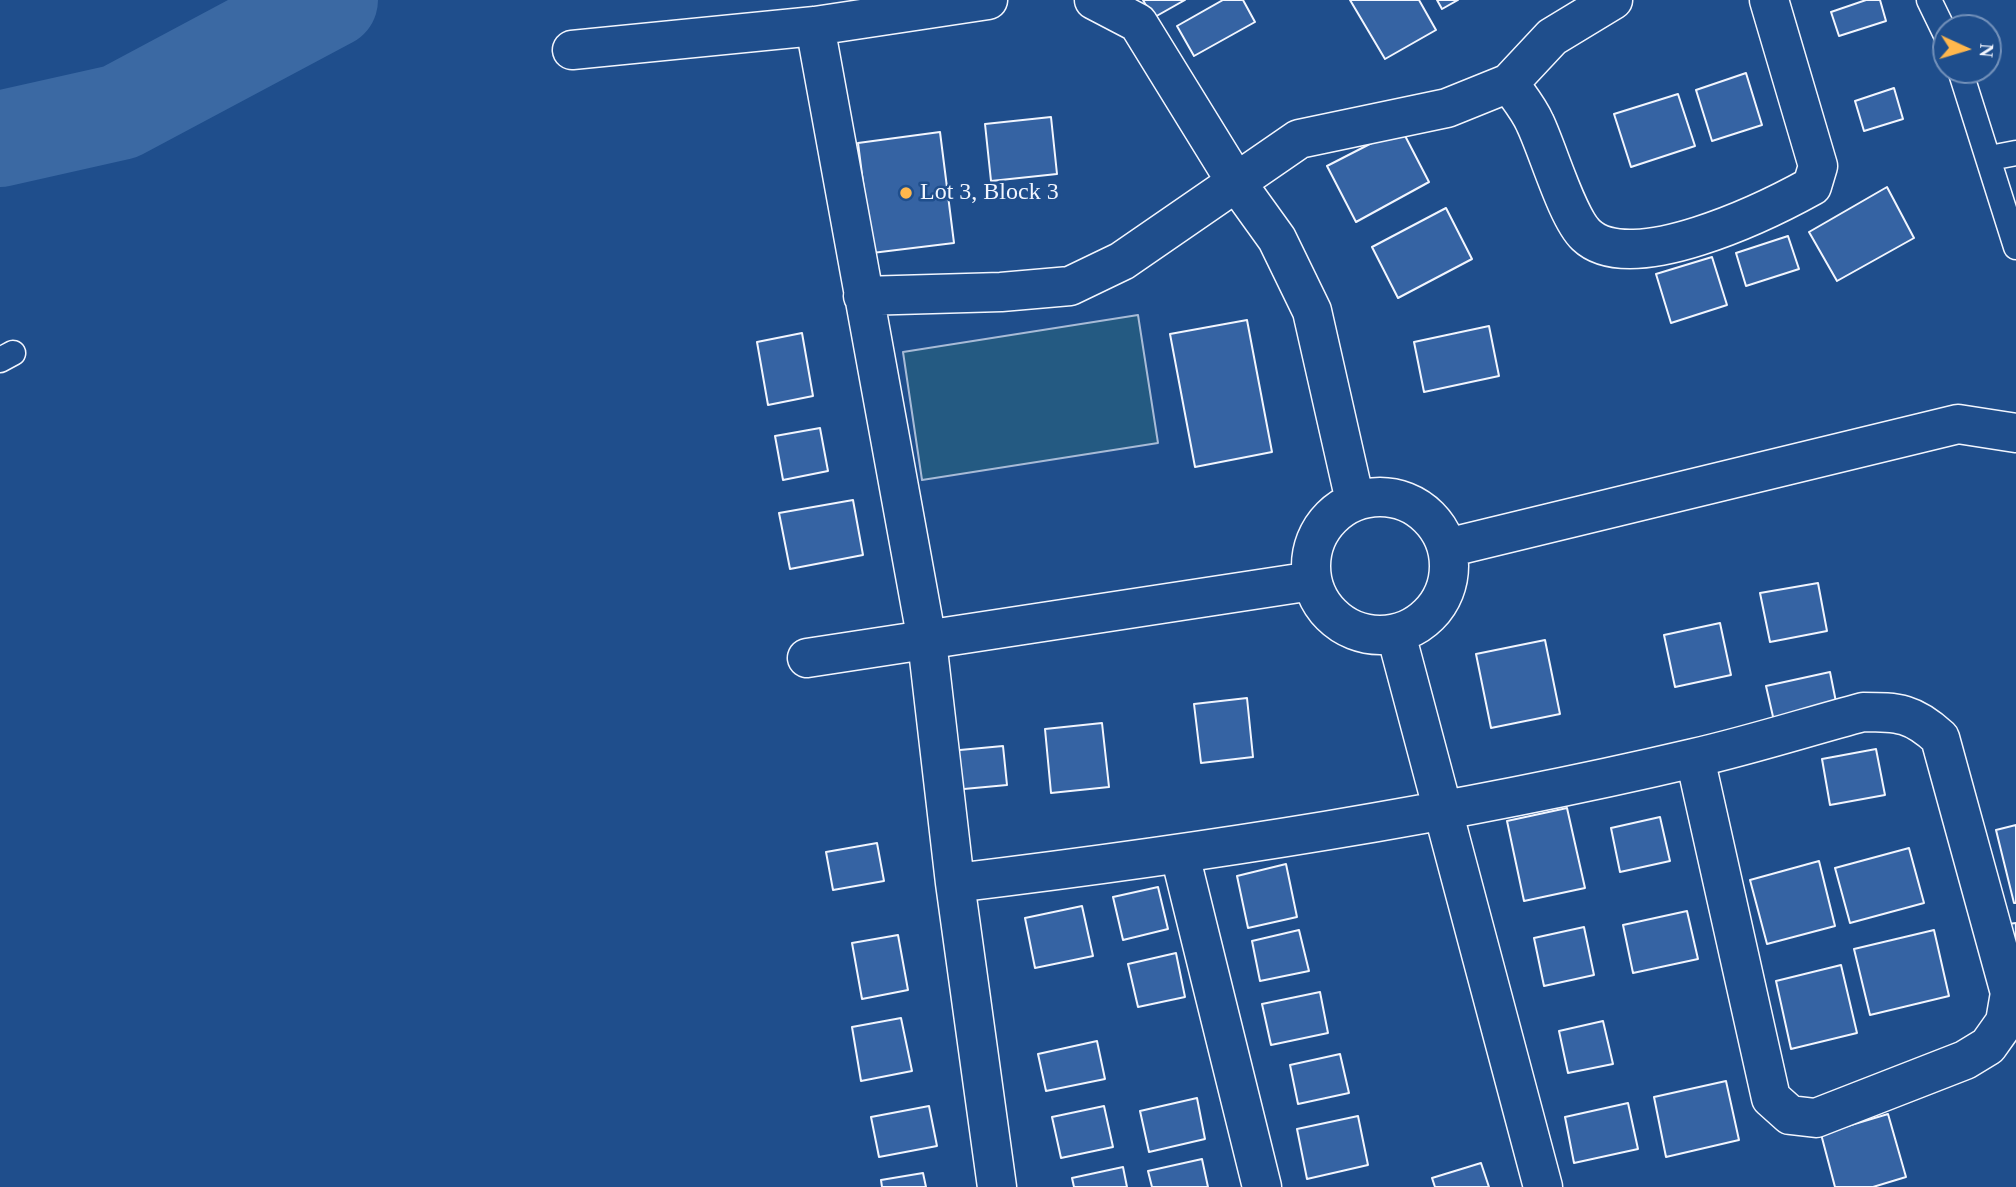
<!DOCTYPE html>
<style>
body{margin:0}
#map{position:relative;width:2016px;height:1187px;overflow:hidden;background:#1f4e8c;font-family:Georgia,serif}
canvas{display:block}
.north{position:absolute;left:1932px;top:14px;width:70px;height:70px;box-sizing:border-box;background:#1f4e8c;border:2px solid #7391ba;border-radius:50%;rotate:94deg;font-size:19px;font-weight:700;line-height:28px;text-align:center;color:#f2f6ff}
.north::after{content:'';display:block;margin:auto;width:24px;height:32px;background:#ffb74d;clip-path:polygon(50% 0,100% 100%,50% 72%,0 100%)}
</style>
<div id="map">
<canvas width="2016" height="1187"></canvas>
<div class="north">N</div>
</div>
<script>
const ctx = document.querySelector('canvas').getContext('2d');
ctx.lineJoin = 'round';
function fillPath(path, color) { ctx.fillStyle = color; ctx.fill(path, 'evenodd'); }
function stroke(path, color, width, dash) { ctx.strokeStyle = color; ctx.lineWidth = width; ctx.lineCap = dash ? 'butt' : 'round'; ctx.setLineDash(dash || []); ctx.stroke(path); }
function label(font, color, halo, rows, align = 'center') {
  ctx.font = font + ' Georgia,serif'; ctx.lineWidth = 5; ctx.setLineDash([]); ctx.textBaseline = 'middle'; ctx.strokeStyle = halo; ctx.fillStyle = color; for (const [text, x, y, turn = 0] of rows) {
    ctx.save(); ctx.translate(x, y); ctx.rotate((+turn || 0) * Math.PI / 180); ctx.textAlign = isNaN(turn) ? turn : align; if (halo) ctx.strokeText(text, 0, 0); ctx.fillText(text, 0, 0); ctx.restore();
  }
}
const green = new Path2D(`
 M1138 315 1158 443 922 480 903 352Z`);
const river = new Path2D(`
 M0 139 120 112 330 0`);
const building = new Path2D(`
 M1143 0H1185L1153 18Z
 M1223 0H1243L1255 22 1194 56 1177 26Z
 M1350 0H1419L1436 30 1385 59Z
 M1437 0H1458L1442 9Z
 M1866 0H1880L1886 21 1839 36 1831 12Z
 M1746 73 1762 125 1712 141 1696 90Z
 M1894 88 1903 119 1864 131 1855 101Z
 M1678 94 1695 146 1631 167 1614 114Z
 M1051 117 1057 174 991 181 985 124Z
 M1401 128 1429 182 1356 222 1327 166Z
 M940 132 954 243 872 253 858 143Z
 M1887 187 1914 238 1837 281 1809 232Z
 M1446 208 1472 259 1398 298 1372 247Z
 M1788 236 1799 269 1746 286 1736 253Z
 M1712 257 1727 305 1671 323 1656 274Z
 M1247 320 1272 452 1195 467 1170 334Z
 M1489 326 1499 376 1424 392 1414 342Z
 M802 333 813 396 768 405 757 342Z
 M820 428 828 471 783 480 775 436Z
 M853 500 863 555 790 569 779 513Z
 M1818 583 1827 631 1770 642 1760 593Z
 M1720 623 1731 675 1675 687 1664 635Z
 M1545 640 1560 714 1491 728 1476 654Z
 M1830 672 1837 707 1774 721 1766 686Z
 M1247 698 1253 757 1201 763 1194 704Z
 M1102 723 1109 787 1051 793 1045 729Z
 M1003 746 1007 785 953 790 949 751Z
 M1876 749 1885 795 1830 805 1822 759Z
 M1567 808 1585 888 1524 901 1507 821Z
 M1660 817 1670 861 1620 872 1611 828Z
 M2016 825V903H2014L1996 830Z
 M877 843 884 881 833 890 826 852Z
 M1909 848 1924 903 1850 923 1835 868Z
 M1819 861 1835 926 1767 944 1750 880Z
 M1286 864 1297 917 1248 928 1237 876Z
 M1158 887 1168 929 1123 940 1113 897Z
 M1082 906 1093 956 1035 968 1025 918Z
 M1687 911 1698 959 1633 973 1623 925Z
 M2016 923V958L2008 924Z
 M1584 927 1594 975 1544 986 1534 938Z
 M1299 930 1309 971 1260 981 1252 941Z
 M1934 930 1949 996 1870 1015 1854 949Z
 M898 935 908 990 862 999 852 943Z
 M1176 953 1185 997 1138 1007 1128 964Z
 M1841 965 1857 1033 1791 1049 1776 981Z
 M1320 992 1328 1033 1271 1045 1262 1004Z
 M901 1018 912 1071 861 1081 852 1027Z
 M1603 1021 1613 1064 1568 1073 1559 1031Z
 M1097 1041 1105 1079 1046 1091 1038 1054Z
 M1340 1054 1349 1093 1298 1104 1290 1065Z
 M1726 1081 1739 1140 1666 1157 1654 1097Z
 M1197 1098 1205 1139 1149 1152 1140 1111Z
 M1628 1103 1638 1149 1574 1163 1565 1117Z
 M929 1106 937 1146 879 1157 871 1117Z
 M1104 1106 1113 1147 1061 1158 1052 1117Z
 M1888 1114 1906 1177 1873 1187H1835L1821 1134Z
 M1358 1116 1368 1165 1307 1179 1297 1129Z
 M1202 1159 1208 1187H1152L1148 1171Z
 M1481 1163 1489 1187H1435L1432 1178Z
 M1123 1167 1127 1187H1074L1072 1178Z
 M923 1173 926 1187H882L881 1180Z`);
const lane = new Path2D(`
 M1929 0 1946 35
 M1960 70 2016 247
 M1990 158 2016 153
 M0 360 13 353`);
const street = new Path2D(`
 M1094 0 1138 23 1236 182 1277 239 1312 311 1355 501
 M815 26 927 641 955 883 997 1187
 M572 50 815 26 988 0
 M1509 83C1518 96 1529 109 1535 123 1548 150 1567 217 1586 235 1631 278 1767 211 1812 186L1818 166 1769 0
 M863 296 1001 292 1070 286 1122 261 1299 139 1447 108 1509 83 1552 37 1613 0
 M1311 566a69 69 0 1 1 138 0a69 69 0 1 1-138 0Z
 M1447 548 1958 424 2016 433
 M1396 634 1543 1187
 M807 658 1312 581
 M1180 855 1262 1187
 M955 883C1203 853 1451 815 1694 758 1751 745 1807 727 1863 712 1899 712 1913 713 1940 738L2010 993 2005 1022 1988 1046 1965 1060 1816 1118 1790 1115 1771 1098 1695 758`);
const markers = [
 [906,193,7,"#ffb74d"]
];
const poiNames = [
 ["Lot 3, Block 3",920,193]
];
fillPath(green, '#245a82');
stroke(green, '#a8bbd7', 2);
stroke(river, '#3b69a3', 96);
fillPath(building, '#3563a3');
stroke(building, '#f2f6ff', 2);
stroke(lane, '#f2f6ff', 27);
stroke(street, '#f2f6ff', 41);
stroke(lane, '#1f4e8c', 24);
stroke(street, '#1f4e8c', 38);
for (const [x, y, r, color] of markers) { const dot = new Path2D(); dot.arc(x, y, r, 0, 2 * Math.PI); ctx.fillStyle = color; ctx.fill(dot); stroke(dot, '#1f4e8c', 2.5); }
label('24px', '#f2f6ff', '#1f4e8c', poiNames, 'left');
</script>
